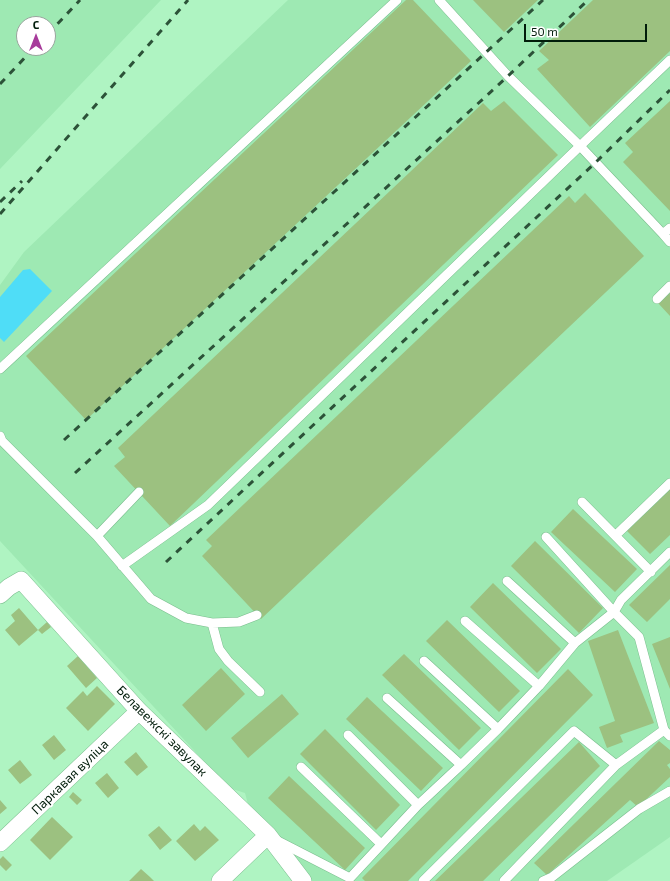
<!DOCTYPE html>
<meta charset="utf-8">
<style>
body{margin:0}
#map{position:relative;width:670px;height:881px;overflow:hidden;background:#aff4c2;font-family:"Exo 2",sans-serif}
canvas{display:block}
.north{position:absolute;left:16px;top:16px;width:40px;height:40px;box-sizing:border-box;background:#fff;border:1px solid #99a49d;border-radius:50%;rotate:0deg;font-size:11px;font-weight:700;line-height:16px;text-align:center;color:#011c0a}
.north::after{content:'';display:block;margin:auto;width:14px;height:18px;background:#a73b9b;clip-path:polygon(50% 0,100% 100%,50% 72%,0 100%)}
.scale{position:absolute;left:524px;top:24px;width:123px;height:18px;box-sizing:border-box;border:2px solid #011c0a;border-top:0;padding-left:5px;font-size:12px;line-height:14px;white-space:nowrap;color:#011c0a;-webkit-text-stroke:3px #fff;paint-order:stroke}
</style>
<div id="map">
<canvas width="670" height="881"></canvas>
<div class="north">С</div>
<div class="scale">50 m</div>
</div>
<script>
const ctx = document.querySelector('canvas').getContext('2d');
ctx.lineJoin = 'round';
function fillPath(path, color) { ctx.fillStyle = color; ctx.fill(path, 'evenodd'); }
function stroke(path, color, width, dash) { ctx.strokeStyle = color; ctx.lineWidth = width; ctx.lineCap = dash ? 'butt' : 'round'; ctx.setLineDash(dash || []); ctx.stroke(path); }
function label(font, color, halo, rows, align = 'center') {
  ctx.font = font + ' "Exo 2",sans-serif'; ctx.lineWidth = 4; ctx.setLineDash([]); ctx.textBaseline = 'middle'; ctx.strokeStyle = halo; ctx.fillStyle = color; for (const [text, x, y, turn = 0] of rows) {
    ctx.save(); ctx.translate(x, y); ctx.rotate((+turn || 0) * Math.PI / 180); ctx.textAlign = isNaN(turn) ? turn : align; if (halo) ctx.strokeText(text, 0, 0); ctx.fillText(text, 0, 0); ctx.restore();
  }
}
const built = new Path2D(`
 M0 0H161L0 169ZM24 24H48V48H24Z
 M288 0H670V837L607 881H298L254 827 245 793 229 788 0 541V285L24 252Z`);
const water = new Path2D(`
 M30 269 52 291 4 342 0 338V297L23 270Z`);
const building = new Path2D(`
 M406 0H413L471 61 86 420 26 356Z
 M473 0H538L504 32Z
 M593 0H670V51L590 127 537 69 549 60 539 51Z
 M504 101 558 155 170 526 114 466 125 457 118 448 483 103 491 111Z
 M670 101V211L623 162 633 152 625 143Z
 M585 193 644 256 261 619 202 556 212 546 206 540 569 196 575 203Z
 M670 293V316L658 303Z
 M670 489V535L650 554 627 531Z
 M573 509 637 569 615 592 551 532Z
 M535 541 603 608 579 633 511 566Z
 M670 565V599L647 622 629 605Z
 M493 583 561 649 537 673 470 607Z
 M19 608 38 630 19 646 5 630 15 621 11 615Z
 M447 620 520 691 499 712 426 641Z
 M47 622 51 627 42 634 38 630Z
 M618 630 654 723 620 735 623 742 607 748 599 727 615 721 588 641Z
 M670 637V689L652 644Z
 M404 654 481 728 459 750 382 675Z
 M78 656 97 678 86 688 67 666Z
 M221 668 245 694 206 731 182 705Z
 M568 669 593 695 408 881H365L362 878Z
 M97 686 115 704 88 731 66 708 83 691 87 696Z
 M282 694 299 714 248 758 231 738Z
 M367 697 443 768 421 791 346 719Z
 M325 729 400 805 376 830 300 754Z
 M54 735 66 750 54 760 42 745Z
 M659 741 670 750V763L667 765 670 769V777L638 807 630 800 547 875 534 863Z
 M579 742 600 766 483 881H435Z
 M136 752 148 767 137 776 124 762Z
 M20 760 32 775 20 784 8 770Z
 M107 773 119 788 108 798 95 783Z
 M289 776 365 848 345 870 268 798Z
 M73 792 82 800 77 805 69 797Z
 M0 800 7 808 0 814Z
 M52 817 73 837 50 860 30 840Z
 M194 824 200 831 205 826 219 840 195 861 176 841Z
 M159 826 172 840 160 850 148 835Z
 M3 856 12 865 6 871 0 865V859Z
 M141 869 150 877 154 881H129Z`);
const lane = new Path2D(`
 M439 0 508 76 580 146 663 234
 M670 228 663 234 670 242
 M657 299 670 286
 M0 369 397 0
 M0 436 2 441 97 536 151 599 186 618 212 623 239 622 257 615
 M582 502 651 572
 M616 535 670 483
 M97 536 139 492
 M546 537 614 612 639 637 664 730 670 736
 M122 566 208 505 580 146 670 60
 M507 581 575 643
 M465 621 539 686
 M212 623 219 649 228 661 260 692
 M424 661 498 729
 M387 698 461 765
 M348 735 418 805
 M301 767 381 844
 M276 840 350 878 418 805 461 765 498 729 539 686 575 643 614 612 621 600 670 552
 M423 881 574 731 616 765
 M504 881 616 765 664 730
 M543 881 552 877 639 809 670 791`);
const street = new Path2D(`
 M0 595 9 587 21 580 139 711 268 835 303 881
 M0 843 139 711
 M220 881 268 835`);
const rail = new Path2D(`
 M48 34 80 0
 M0 84 34 48
 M0 202 22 181
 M0 214 188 0
 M64 440 543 0
 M75 473 508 76 588 0
 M166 562 595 163 670 90`);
const streetNames = [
 ["Белавежскі завулак",162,731,45],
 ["Паркавая вуліца",70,777,-44]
];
fillPath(built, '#9ee9b3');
fillPath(water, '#4fddf7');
fillPath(building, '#9cc180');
stroke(lane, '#7abd8d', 10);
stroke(street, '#7abd8d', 18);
stroke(lane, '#fff', 9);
stroke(street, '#fff', 17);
stroke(rail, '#2c5238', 3, [7, 7]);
label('13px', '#011c0a', '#fff', streetNames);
</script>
